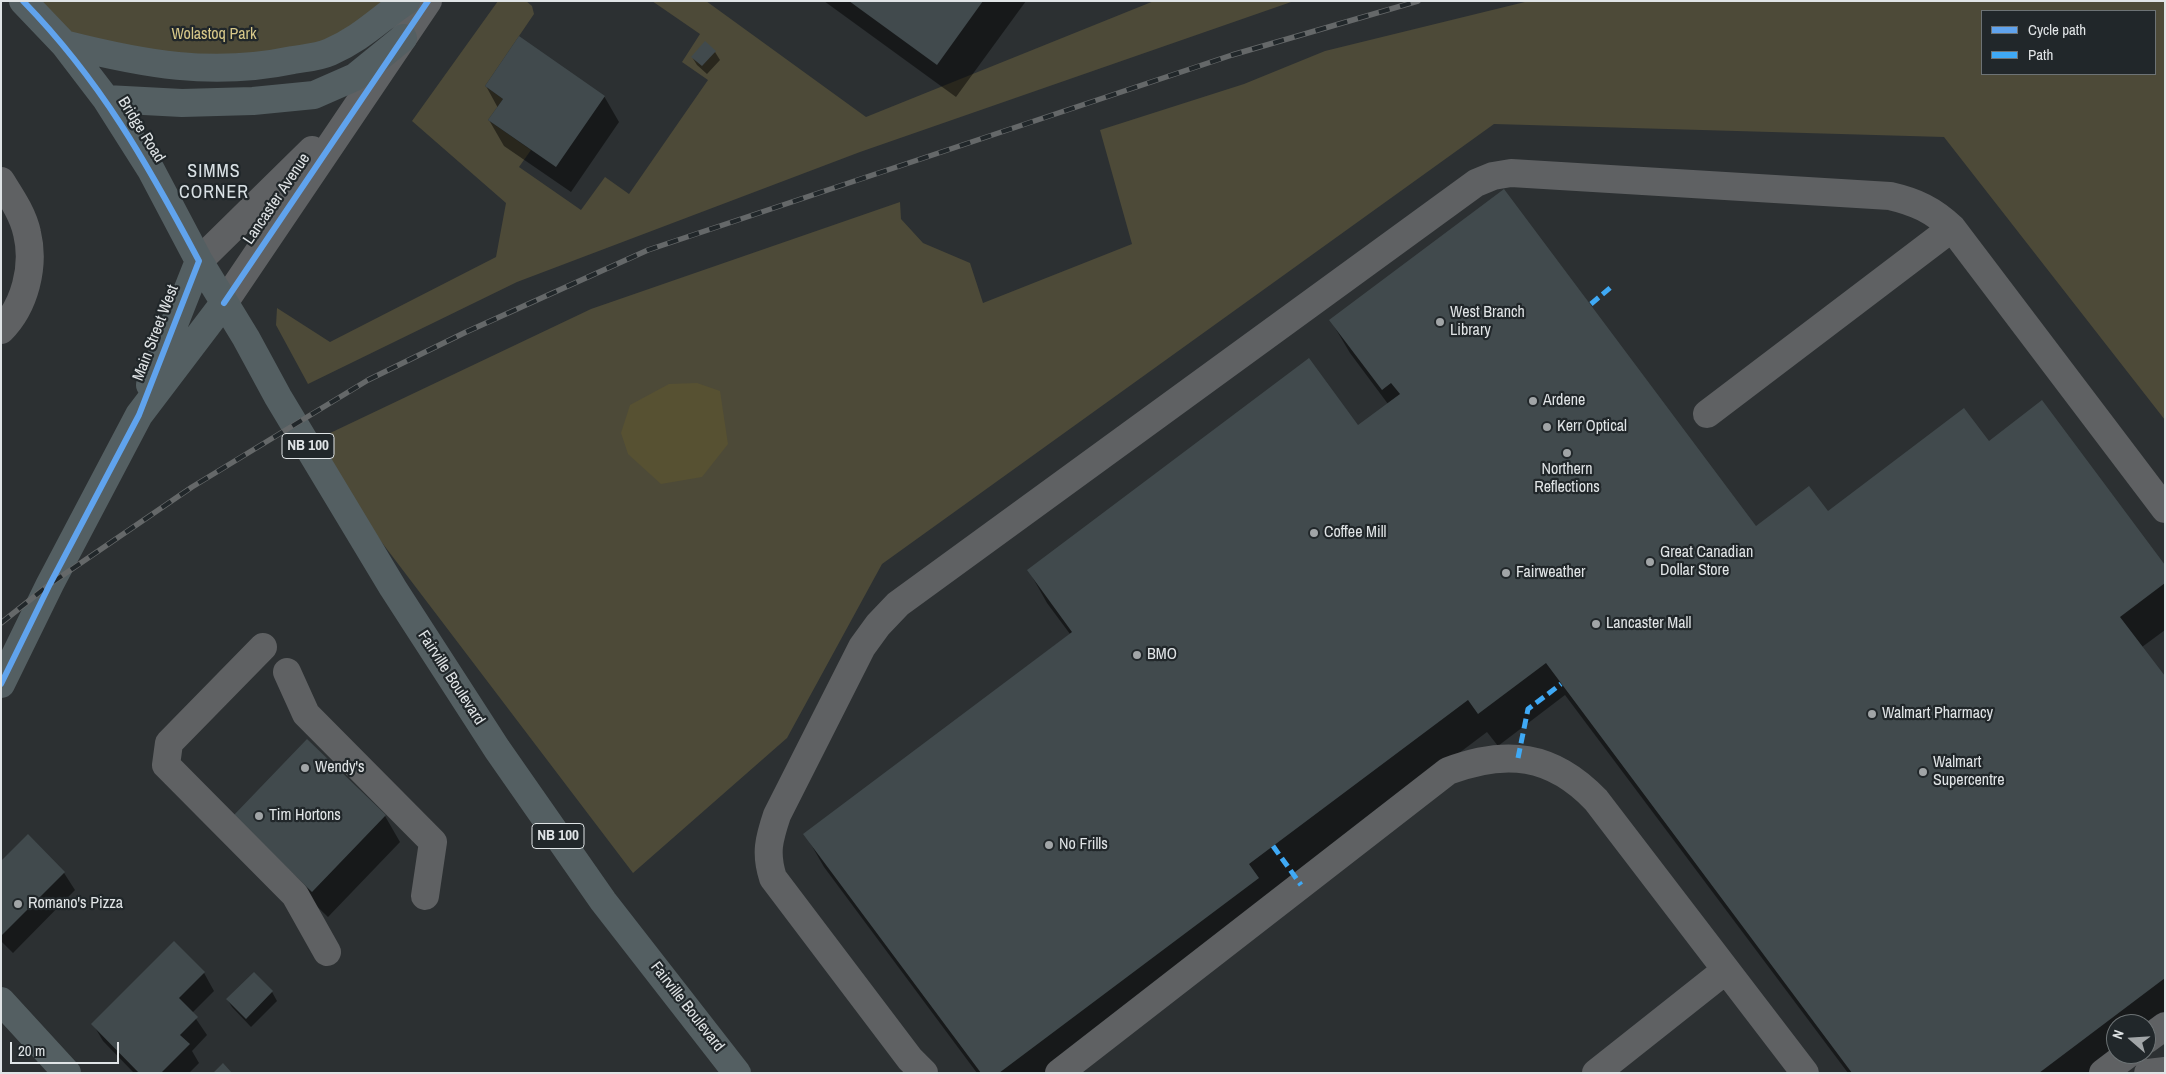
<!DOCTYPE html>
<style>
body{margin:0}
#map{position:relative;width:2166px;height:1074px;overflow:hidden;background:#2c3032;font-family:"Archivo Narrow",sans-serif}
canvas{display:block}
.frame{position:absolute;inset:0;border:2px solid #e0e4e6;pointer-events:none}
.legend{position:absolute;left:1981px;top:10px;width:175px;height:65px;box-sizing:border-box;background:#21272a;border:1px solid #6d7375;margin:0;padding:6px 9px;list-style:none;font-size:15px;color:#e0e4e6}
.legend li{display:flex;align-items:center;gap:10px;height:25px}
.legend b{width:25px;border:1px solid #6d7375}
.north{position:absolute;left:2106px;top:1014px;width:50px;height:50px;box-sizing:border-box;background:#21272a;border:1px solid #6d7375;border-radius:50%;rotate:289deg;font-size:14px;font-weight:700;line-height:20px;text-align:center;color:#e0e4e6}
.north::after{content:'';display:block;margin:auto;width:18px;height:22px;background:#a1a5a7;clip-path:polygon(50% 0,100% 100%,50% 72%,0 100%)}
.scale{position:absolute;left:10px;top:1042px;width:109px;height:22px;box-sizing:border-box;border:2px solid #e0e4e6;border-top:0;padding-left:6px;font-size:15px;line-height:18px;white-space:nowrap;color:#e0e4e6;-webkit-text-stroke:4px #21272a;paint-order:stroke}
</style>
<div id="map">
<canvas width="2166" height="1074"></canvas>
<div class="frame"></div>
<ul class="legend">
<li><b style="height:6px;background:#60a3ed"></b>Cycle path</li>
<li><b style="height:6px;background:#3fa9f5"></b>Path</li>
</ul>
<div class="north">N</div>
<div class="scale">20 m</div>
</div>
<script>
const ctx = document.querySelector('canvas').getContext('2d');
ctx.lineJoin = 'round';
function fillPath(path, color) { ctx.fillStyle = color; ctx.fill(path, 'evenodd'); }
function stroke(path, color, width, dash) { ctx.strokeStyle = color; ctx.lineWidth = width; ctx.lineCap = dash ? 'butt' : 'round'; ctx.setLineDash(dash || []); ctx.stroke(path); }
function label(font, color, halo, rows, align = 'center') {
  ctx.font = font + ' "Archivo Narrow",sans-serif'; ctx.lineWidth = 4.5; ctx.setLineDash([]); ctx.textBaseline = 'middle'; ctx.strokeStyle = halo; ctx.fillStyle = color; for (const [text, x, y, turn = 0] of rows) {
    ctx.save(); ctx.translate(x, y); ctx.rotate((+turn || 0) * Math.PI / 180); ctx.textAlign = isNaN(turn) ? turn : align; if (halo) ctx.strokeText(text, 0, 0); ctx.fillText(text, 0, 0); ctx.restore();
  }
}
const green = new Path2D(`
 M23 1H406L288 61 64 44Z
 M498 1H526L532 6 534 14 485 86 503 99 488 120 531 150 519 167 581 210 605 177 629 194 708 80 682 62 700 34 652 1H706L866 117 1154 1H1294L860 152 517 282 308 384 276 325 277 308 330 342 496 257 506 203 412 121Z
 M1529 1H2165V420L1944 137 1494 124 882 564 787 738 633 873 307 444 591 309 900 202 901 219 923 243 970 263 983 303 1132 244 1100 130 1244 84 1325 51ZM1982 11H2155V74H1982Z`);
const forest = new Path2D(`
 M697 383 720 391 728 444 702 477 661 484 628 454 621 433 630 405 669 384Z`);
const shadow = new Path2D(`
 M824 1H1026L956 97Z
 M715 52 720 60 707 74 697 65 692 57Z
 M486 86 604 96 619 122 571 192 504 146 489 120 498 108Z
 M1331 321 1756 528 1827 513 1988 442 2165 567V630L2142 647 2165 678V1025L2116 1024V1054L2101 1073H1848L1565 695 1498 746 1487 732 1269 896 1062 1073H977L824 867 805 834 1070 634 1047 603 1029 571 1358 426 1388 404 1350 353Z
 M307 741 385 816 400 842 328 917 250 842Z
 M28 836 64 873 75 890 13 953 1 941V863Z
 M204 973 214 991 192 1013 207 1035 192 1051 199 1063 189 1073H134L103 1041 93 1024Z
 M254 973 272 992 277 1001 251 1027 232 1007 227 999Z`);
const building = new Path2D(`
 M849 1H983L937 65Z
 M519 36 605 96 556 167 488 120 503 99 485 86Z
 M705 41 716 51 702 66 691 57Z
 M1504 189 1756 526 1809 486 1828 511 1964 408 1989 441 2042 400 2165 565V583L2120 617 2165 676V978L2039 1073H1852L1546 663 1478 714 1468 700 1249 864 1259 878 999 1073H981L803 834 1072 632 1027 570 1309 358 1358 425 1400 394 1391 383 1382 390 1329 320Z
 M307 739 386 815 312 892 233 816Z
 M28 834 65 872 1 936V861Z
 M174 941 205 972 179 998 198 1017 180 1035 190 1044 161 1073H139L91 1024Z
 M254 972 273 991 246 1019 226 999Z
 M223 1063 232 1073H213Z`);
const minor = new Path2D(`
 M1 181C11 197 23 214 27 233 35 266 25 306 1 330
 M199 261 312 150
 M224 303 428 1
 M1707 414 1952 228
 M263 647 169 743 166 765 295 895 327 952
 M287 672 306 714 433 842 425 896
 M2146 1040 2165 1026
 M924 1073 910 1059 773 878C765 853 769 839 777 815L862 647 878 625 898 604 1476 183 1493 176 1511 173 1890 196C1916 202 1933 210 1952 228L2165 509
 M1059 1073 1448 771C1506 749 1552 754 1596 800L1805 1073
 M1596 1073 1726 970
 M2103 1073 2128 1054
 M2148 1073 2165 1071`);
const major = new Path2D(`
 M23 1 64 44 106 99 151 170 199 261 246 338 278 397 393 588 497 749 603 901 737 1073
 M64 44C143 64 212 77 293 60 305 58 319 57 330 52 362 38 379 19 406 1
 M106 99 182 103 253 101 314 95 355 77 403 38
 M150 385 199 261
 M1 684 50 584 139 415 224 303
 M1 1001 67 1073`);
const rail = new Path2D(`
 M1 623 50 584 192 487 368 380 466 332 648 250 1232 55 1418 1`);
const quiet = new Path2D(`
 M1591 304 1611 287
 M1518 758 1528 709 1561 684
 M1273 846 1301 885`);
const cycleway = new Path2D(`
 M224 303 428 1
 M1 684 50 584 139 415 199 261C147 163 101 81 23 1`);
const markers = [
 [1440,322,5,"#a1a5a7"],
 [1533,401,5,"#a1a5a7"],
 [1547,427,5,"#a1a5a7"],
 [1567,453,5,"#a1a5a7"],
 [1314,533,5,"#a1a5a7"],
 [1650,562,5,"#a1a5a7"],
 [1506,573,5,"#a1a5a7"],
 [1596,624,5,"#a1a5a7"],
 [1137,655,5,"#a1a5a7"],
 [1872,714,5,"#a1a5a7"],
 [305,768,5,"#a1a5a7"],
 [1923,772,5,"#a1a5a7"],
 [259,816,5,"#a1a5a7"],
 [1049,845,5,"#a1a5a7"],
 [18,904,5,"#a1a5a7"]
];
const shields = [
 [308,446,52],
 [558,836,52]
];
const shieldNames = [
 ["NB 100",308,446],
 ["NB 100",558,836]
];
const parkNames = [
 ["Wolastoq Park",214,35]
];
const streetNames = [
 ["Bridge Road",141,130,58],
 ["Lancaster Avenue",277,199,-56],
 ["Main Street West",156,333,-69],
 ["Fairville Boulevard",451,678,57],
 ["Fairville Boulevard",687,1007,52]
];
const poiNames = [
 ["West Branch",1450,313],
 ["Library",1450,331],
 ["Ardene",1543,401],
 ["Kerr Optical",1557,427],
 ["Northern",1567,470,"center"],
 ["Reflections",1567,488,"center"],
 ["Coffee Mill",1324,533],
 ["Great Canadian",1660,553],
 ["Dollar Store",1660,571],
 ["Fairweather",1516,573],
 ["Lancaster Mall",1606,624],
 ["BMO",1147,655],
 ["Walmart Pharmacy",1882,714],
 ["Walmart",1933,763],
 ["Supercentre",1933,781],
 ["Wendy's",315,768],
 ["Tim Hortons",269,816],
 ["No Frills",1059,845],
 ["Romano's Pizza",28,904]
];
const neighbourhoodNames = [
 ["SIMMS",214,172],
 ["CORNER",214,193]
];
fillPath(green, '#4d4a38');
fillPath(forest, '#575132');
fillPath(shadow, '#0007');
fillPath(building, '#414a4d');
stroke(minor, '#5f6163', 28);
stroke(major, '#545f62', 28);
stroke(rail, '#656869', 5.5);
stroke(rail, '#21272a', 4, [11]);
stroke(quiet, '#3fa9f5', 5, [10, 5]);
stroke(cycleway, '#60a3ed', 6);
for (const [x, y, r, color] of markers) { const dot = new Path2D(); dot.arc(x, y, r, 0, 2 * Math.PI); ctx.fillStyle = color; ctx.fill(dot); stroke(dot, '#21272a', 2); }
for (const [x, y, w] of shields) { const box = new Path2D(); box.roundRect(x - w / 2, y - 12.5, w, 25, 4); ctx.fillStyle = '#21272a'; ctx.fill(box); stroke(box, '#e0e4e6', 1); }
label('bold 15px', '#e0e4e6', null, shieldNames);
label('16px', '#d7c889', '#21272a', parkNames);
label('16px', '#e0e4e6', '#21272a', streetNames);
label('16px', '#e0e4e6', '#21272a', poiNames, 'left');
ctx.letterSpacing = '1px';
label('18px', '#d9e1e5', '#21272a', neighbourhoodNames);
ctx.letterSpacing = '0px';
</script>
